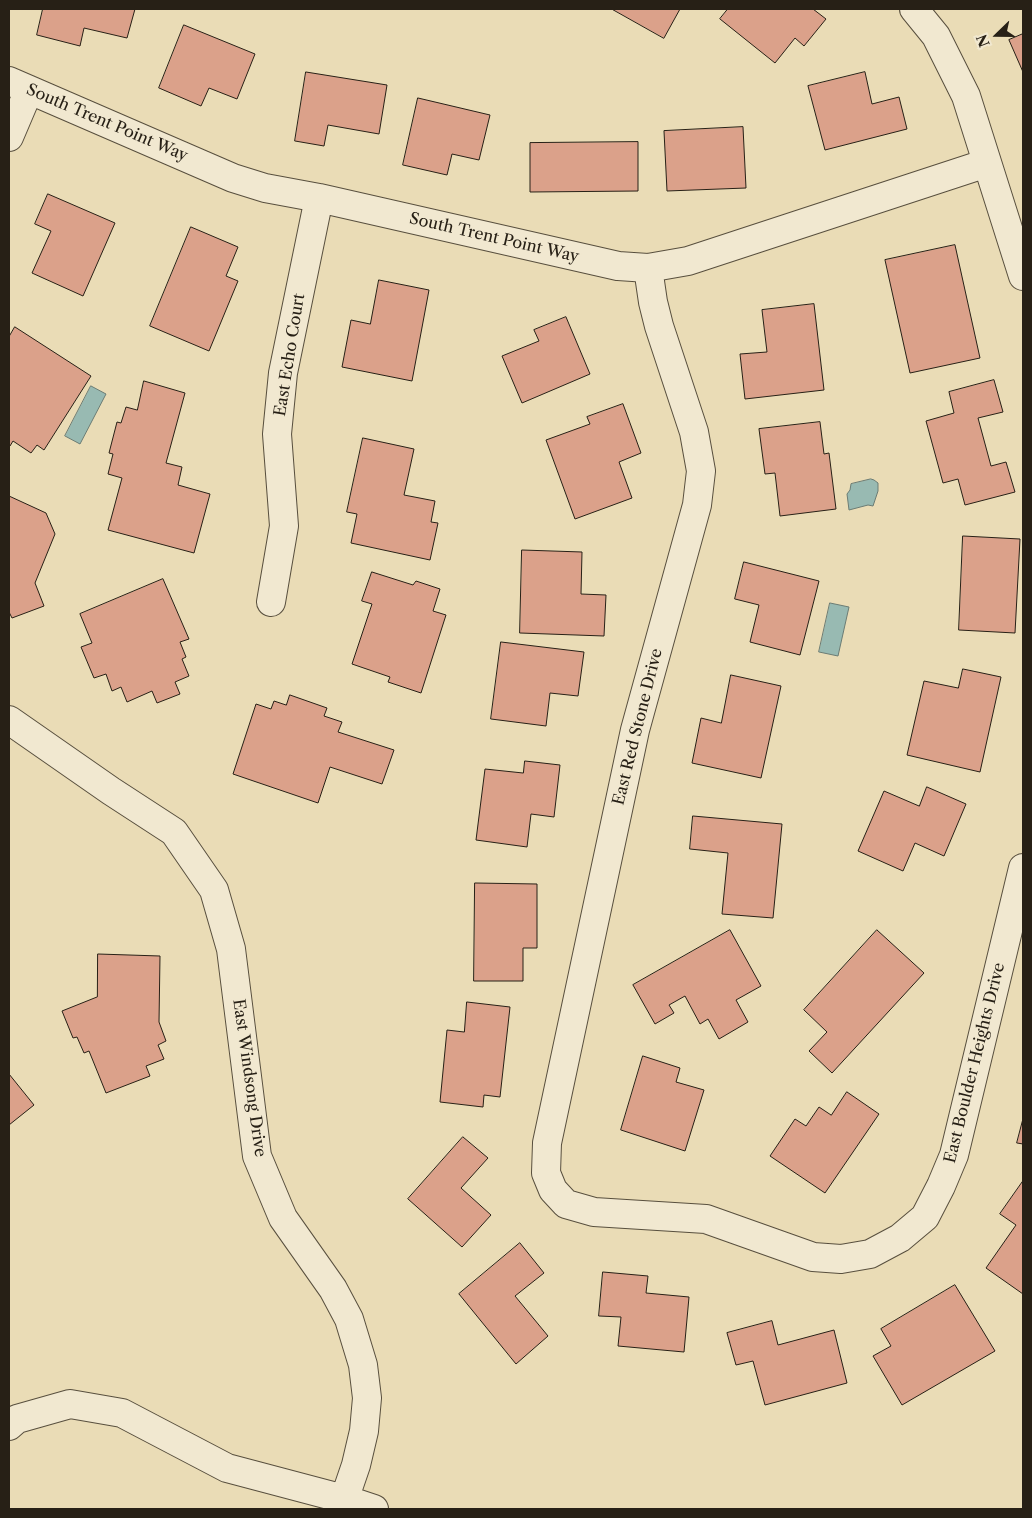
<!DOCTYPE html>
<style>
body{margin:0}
#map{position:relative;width:1032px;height:1518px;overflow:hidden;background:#eadcb6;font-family:"Libre Caslon Text",serif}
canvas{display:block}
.frame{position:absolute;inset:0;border:10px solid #272016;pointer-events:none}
.north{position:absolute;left:972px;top:10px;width:50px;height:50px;-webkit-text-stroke:4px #f1e8d0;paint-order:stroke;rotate:248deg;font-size:14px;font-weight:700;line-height:20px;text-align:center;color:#272016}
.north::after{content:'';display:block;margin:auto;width:18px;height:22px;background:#272016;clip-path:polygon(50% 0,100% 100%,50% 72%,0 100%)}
</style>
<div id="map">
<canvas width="1032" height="1518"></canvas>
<div class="frame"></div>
<div class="north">N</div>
</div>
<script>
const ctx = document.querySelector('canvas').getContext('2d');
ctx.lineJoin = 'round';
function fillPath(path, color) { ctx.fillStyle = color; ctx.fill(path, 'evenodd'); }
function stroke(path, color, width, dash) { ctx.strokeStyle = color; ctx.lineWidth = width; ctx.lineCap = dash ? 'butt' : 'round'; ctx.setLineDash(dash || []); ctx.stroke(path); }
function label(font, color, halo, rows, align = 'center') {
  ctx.font = font + ' "Libre Caslon Text",serif'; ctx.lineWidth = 5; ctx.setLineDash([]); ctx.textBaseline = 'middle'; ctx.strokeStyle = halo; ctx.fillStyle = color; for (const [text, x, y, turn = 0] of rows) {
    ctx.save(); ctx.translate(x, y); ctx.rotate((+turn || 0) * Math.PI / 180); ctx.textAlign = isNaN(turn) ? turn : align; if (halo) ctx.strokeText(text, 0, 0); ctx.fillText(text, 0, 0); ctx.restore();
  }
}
const water = new Path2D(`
 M91 386 106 394 80 444 65 436Z
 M871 479 874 480 878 483V491L873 506 868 505 849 510 847 494 850 490 851 484Z
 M830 603 849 607 838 656 819 652Z`);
const building = new Path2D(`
 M43 9H135L127 38 84 28 80 46 37 35Z
 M612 9H680L664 38Z
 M728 9H813L826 19 804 46 795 38 775 63 720 19Z
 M184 25 255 54 237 99 209 88 201 106 159 88Z
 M1023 34V72L1009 40Z
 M306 72 387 85 379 134 328 125 324 146 295 141Z
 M865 72 872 104 899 97 907 129 825 150 808 86Z
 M418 98 490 115 479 160 452 154 447 175 403 165Z
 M743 127 746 188 667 191 664 131Z
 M638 142V191L530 192V143Z
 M48 194 115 223 83 296 32 273 51 231 35 224Z
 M191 227 238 247 226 276 238 281 209 351 150 326Z
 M955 245 980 358 910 373 885 260Z
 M379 280 429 290 412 381 342 367 351 320 370 324Z
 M814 304 824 390 745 399 740 354 767 352 762 310Z
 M566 317 590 374 522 403 502 356 539 341 534 330Z
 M15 327 91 376 44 450 37 445 31 453 13 441 10 446 9 445V337Z
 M994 380 1003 412 978 418 991 466 1006 462 1015 492 965 505 958 479 943 483 926 421 954 413 949 392Z
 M144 381 185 393 166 463 182 467 178 485 210 494 194 553 108 530 122 478 108 474 113 454 109 453 117 422 121 423 126 407 137 410Z
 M623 404 641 453 619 462 632 498 575 519 546 440 590 424 587 417Z
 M820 422 824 454 829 453 836 509 780 516 775 473 765 474 759 429Z
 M363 438 414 449 404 495 435 501 431 522 438 523 430 560 351 543 357 514 347 512Z
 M9 496 46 513 55 534 35 583 44 606 12 618 9 612Z
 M963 536 1020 539 1015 633 959 630Z
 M522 550 582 552 581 594 606 595 604 636 520 633Z
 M744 562 819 581 800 655 750 642 759 605 735 599Z
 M372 572 413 585 416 581 440 589 433 611 446 615 421 693 388 682 390 677 352 664 372 604 362 601Z
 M163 579 189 639 180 642 186 657 182 659 189 676 175 682 180 694 157 703 152 691 127 702 121 687 112 691 106 674 94 678 81 647 92 643 80 614Z
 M501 642 584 652 578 696 550 693 546 726 491 719Z
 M963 669 1001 677 980 772 907 755 924 681 958 688Z
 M731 675 781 686 761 778 692 763 701 718 721 723Z
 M290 695 327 708 324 716 342 722 338 732 394 750 382 784 330 767 318 803 233 774 256 704 271 709 274 701 286 705Z
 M525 761 560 765 554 817 531 814 527 847 476 840 485 769 523 773Z
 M927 787 966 804 944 856 915 843 903 871 858 851 884 791 919 806Z
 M693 816 782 824 773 918 722 914 728 853 690 849Z
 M475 883 537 884V948H523V981H474Z
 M730 930 761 986 736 1000 748 1022 719 1039 708 1019 700 1024 685 996 669 1005 674 1013 655 1024 633 985Z
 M877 930 924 973 832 1073 809 1051 827 1032 804 1010Z
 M98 954 160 956 159 1022 166 1041 158 1045 164 1059 146 1066 150 1076 106 1093 89 1051 84 1053 77 1037 73 1038 62 1011 97 997Z
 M467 1002 510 1007 500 1097 484 1095 483 1107 440 1102 447 1030 464 1032Z
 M643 1056 680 1068 676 1082 704 1090 685 1151 621 1130Z
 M9 1074 34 1105 9 1125Z
 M847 1092 879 1114 825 1193 770 1156 795 1119 806 1126 819 1107 831 1115Z
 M1023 1119V1144L1017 1143Z
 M463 1137 488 1158 461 1188 491 1215 462 1247 408 1199Z
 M1023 1181V1294L986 1268 1016 1225 1000 1214Z
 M520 1243 544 1273 515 1296 548 1336 516 1364 459 1294Z
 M603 1272 648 1276 646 1293 689 1297 684 1352 618 1346 621 1317 599 1316Z
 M955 1285 995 1351 902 1405 873 1356 891 1346 881 1329Z
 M772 1321 778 1345 834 1330 847 1383 765 1405 753 1361 736 1365 727 1333Z`);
const minor = new Path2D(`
 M914 9 936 36 966 96 1023 276
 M9 81 233 178 265 188 319 198 618 266 648 268 688 261 987 163
 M9 137 29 90
 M648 268 653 302 659 326 694 432 701 471 697 505 635 730 547 1143 546 1173 553 1190 566 1204 594 1212 706 1219 813 1257 841 1259 870 1254 900 1238 925 1217 941 1186 954 1155 1023 868
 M271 602 284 526 277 434 283 373 319 198
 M9 720 111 791 174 832 214 890 231 949 257 1156 283 1218 333 1289 349 1319 363 1365 367 1398 364 1431 356 1465 341 1509
 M9 1426 17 1419 70 1404 122 1413 227 1468 344 1499 374 1509`);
const streetNames = [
 ["South Trent Point Way",107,123,23],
 ["South Trent Point Way",494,238,13],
 ["East Echo Court",290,355,-81],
 ["East Red Stone Drive",638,727,-76],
 ["East Boulder Heights Drive",975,1063,-76],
 ["East Windsong Drive",249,1078,82]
];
fillPath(water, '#98bab2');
stroke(water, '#6b7c74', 1);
fillPath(building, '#dba18a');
stroke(building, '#272016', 1);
stroke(minor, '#584f3e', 30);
stroke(minor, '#f1e8d0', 28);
label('16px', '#272016', '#f1e8d0', streetNames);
</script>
